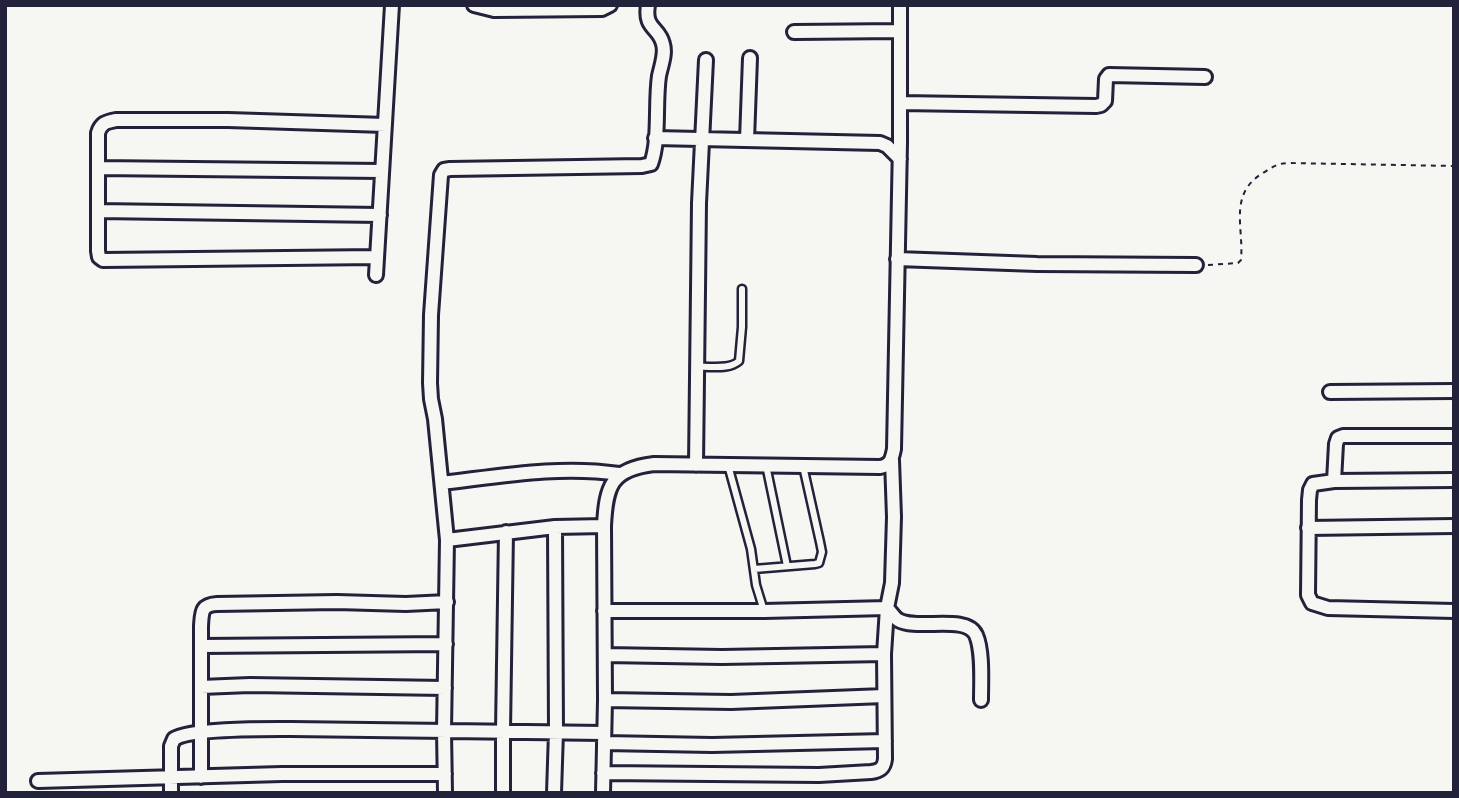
<!DOCTYPE html>
<style>
body{margin:0}
#map{position:relative;width:1459px;height:798px;overflow:hidden;background:#f6f6f2;font-family:"Shantell Sans",sans-serif}
canvas{display:block}
.frame{position:absolute;inset:0;border:7px solid #22223b;pointer-events:none}
</style>
<div id="map">
<canvas width="1459" height="798"></canvas>
<div class="frame"></div>
</div>
<script>
const ctx = document.querySelector('canvas').getContext('2d');
ctx.lineJoin = 'round';
function stroke(path, color, width, dash) { ctx.strokeStyle = color; ctx.lineWidth = width; ctx.lineCap = dash ? 'butt' : 'round'; ctx.setLineDash(dash || []); ctx.stroke(path); }
const path = new Path2D(`
 M1208 265 1238 263 1241 260C1244 227 1228 194 1263 173 1272 167 1278 163 1289 163L1454 166`);
const lane = new Path2D(`
 M698 367C711 366 729 370 739 361L742 327V289
 M728 465 751 549 756 585 764 611
 M766 465 787 566
 M754 569 815 564 819 563 822 552 820 542 803 466`);
const street = new Path2D(`
 M474 5 494 10 602 9 610 5
 M794 32 900 31
 M900 103 1096 106 1101 105 1105 101 1106 79 1109 75 1205 77
 M655 138 880 143 887 146 900 159
 M747 140 750 58
 M98 168 382 171
 M98 211 380 215
 M377 257 103 260 99 257 98 251V133C101 123 106 122 116 120H228L385 125
 M897 259 1037 264 1196 265
 M376 275 392 5
 M1330 392 1454 391
 M696 465 699 203 706 60
 M1454 480 1334 481 1313 484 1310 490 1309 500 1308 595 1312 603 1328 608 1454 611
 M1334 481 1336 444 1338 438 1343 436H1454
 M442 483C501 476 560 465 619 474
 M1308 528 1454 526
 M447 540 555 527 604 526
 M604 611H764L887 608C891 612 894 617 898 620 917 631 966 614 976 635 983 651 981 682 981 700
 M201 646 446 644
 M605 655 722 657 884 654
 M201 687 250 685 445 688
 M605 700 731 702 884 696
 M604 743 712 745 885 741
 M603 773 819 775 871 772C880 771 884 768 885 759L884 654 887 608 892 583 894 517 892 460
 M201 777V626C202 612 201 605 217 604L337 602 406 604 447 602
 M38 781 282 774H445
 M171 793V746L174 739C190 728 268 729 291 729L604 733
 M445 793 444 731 447 540 435 419 431 399 430 383 431 315 441 175 444 170 450 169 642 166 651 164C660 139 655 103 659 76 661 66 666 54 663 44 659 26 644 30 648 5
 M503 793V731L506 532
 M554 793 556 732 555 527
 M603 793 605 700 604 526C606 486 611 469 654 464L880 467C891 465 892 459 894 449L900 143V5`);
stroke(lane, '#22223b', 11);
stroke(street, '#22223b', 18);
stroke(path, '#22223b', 2, [5, 5]);
stroke(lane, '#f6f6f2', 6);
stroke(street, '#f6f6f2', 12);
</script>
